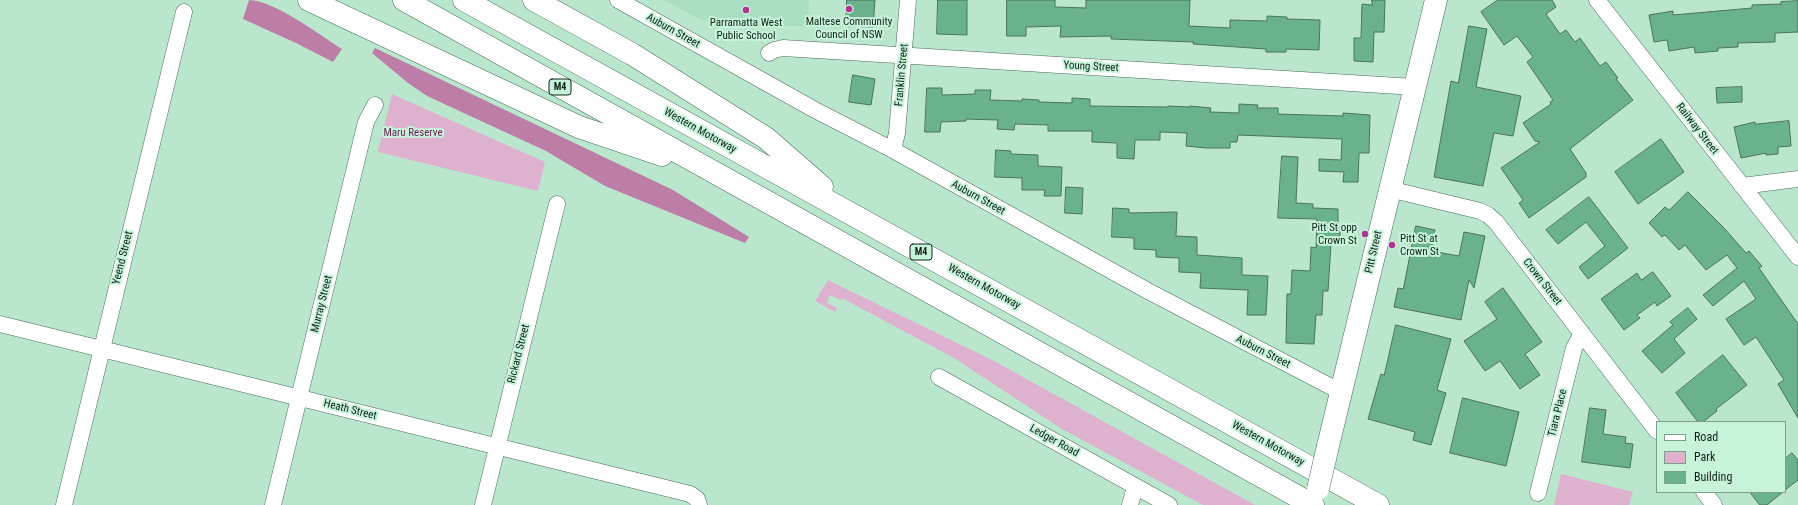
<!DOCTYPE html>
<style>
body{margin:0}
#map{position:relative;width:1798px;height:505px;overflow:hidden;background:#bae6cd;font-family:"Roboto Condensed",sans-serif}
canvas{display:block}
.legend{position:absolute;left:1656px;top:421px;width:130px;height:72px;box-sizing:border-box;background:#c6f3d9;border:1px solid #7e9f8c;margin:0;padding:5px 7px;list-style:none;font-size:12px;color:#112219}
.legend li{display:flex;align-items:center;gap:8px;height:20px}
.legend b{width:20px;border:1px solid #7e9f8c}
</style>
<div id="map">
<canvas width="1798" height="505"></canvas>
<ul class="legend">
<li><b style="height:5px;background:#fff"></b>Road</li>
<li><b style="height:11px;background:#deb2ce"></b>Park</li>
<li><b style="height:11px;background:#69b28c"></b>Building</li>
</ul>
</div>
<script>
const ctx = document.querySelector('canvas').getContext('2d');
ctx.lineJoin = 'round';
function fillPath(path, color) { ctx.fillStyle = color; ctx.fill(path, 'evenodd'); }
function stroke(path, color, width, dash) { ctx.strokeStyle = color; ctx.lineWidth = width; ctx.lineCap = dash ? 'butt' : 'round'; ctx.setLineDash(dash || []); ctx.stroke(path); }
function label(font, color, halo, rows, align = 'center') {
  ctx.font = font + ' "Roboto Condensed",sans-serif'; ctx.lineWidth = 4; ctx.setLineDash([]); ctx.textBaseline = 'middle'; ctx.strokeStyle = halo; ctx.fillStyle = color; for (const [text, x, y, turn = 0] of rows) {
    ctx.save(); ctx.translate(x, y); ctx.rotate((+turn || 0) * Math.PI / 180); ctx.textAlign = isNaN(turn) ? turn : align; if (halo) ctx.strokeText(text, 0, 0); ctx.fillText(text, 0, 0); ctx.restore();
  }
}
const built = new Path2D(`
 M664 0H809L808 27 701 20Z`);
const green = new Path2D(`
 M392 94 545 162 538 191 378 152Z
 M828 280 994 361 1255 505H1203L1062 429 954 358 842 298 841 300 830 295 827 303 837 308 835 312 815 301Z
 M1561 474 1633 492 1629 505H1554Z`);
const forest = new Path2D(`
 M249 0C273 0 320 35 342 49L333 62 296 43 243 19Z
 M375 48 673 190 749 237 745 243 605 186 546 151 427 96 408 83 372 53Z`);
const building = new Path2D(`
 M847 0H875L873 27 846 26Z
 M938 0H967V35L937 34Z
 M1007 0H1055V7L1086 8V0H1190L1189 26 1230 28V20L1267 21V16L1287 17V19L1320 20 1319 50 1286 49V52H1266V49L1193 44 1194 42 1111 39V36L1060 37 1061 26 1026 27V36H1007Z
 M1372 0H1385L1384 32H1374L1373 62 1354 61V38H1361L1362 4 1372 5Z
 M1498 0H1552L1556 7 1546 14 1560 34 1566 30 1575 42 1580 38 1600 66 1606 62 1618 78 1616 79 1633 100 1570 149 1586 173V177L1529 218 1519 203 1523 200 1501 168 1540 142 1535 141 1523 123 1551 104 1550 102 1553 100 1527 62 1533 57 1517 36 1504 45 1481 12Z
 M1798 1V32L1775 33V42L1738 43V47L1718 48V51L1695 53 1694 47 1669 51 1667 40 1654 42 1649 15 1673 11V15L1752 8V5L1781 4V2Z
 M1469 26 1487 29 1476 87 1521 96 1513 136 1494 133 1483 186 1434 177 1451 81 1458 83Z
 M853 75 875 79 871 105 849 102Z
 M1742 87V102L1717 103 1716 88Z
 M927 88H942V95L975 94V90H991L990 100 1022 101V99L1039 100V102L1072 103V98L1090 99V106L1168 107V106L1190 107V106L1211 108 1210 112 1239 113V104L1258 105 1257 108H1278V114L1343 116V113L1370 115 1369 153H1359L1358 182H1343L1344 172 1319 171V159L1341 160 1342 139 1238 135 1237 142H1230V148H1206L1186 146 1187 133 1160 132V140H1135L1134 159 1117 158V143L1092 142V131H1048V125L1015 124 1014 130 997 129 998 120 966 119V121L941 122 940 132H925Z
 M1789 121 1791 146 1778 147V154L1766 155V153L1741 158 1734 127 1755 122V124Z
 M1661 139 1684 172 1638 204 1615 172Z
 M996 150 1011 151V154L1038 155V166L1062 167 1061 196H1044L1045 190H1022V178L995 177Z
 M1282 156 1298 157 1296 203 1313 204V208L1338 209V227H1340V244H1331L1328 291H1323L1322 315H1316L1314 344 1286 343 1287 294H1291L1292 270 1310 271 1311 247 1316 248 1317 219 1278 218Z
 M1066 187 1083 188 1082 214 1065 213Z
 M1688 192 1724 228 1746 253 1749 251 1762 266 1759 268 1798 324V418L1778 384 1784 380 1756 337 1744 345 1726 319 1756 299 1744 281 1713 306 1703 295 1737 268 1727 255 1706 270 1685 245 1679 250 1665 235 1662 237 1649 223 1665 207 1669 210Z
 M1589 197 1628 248 1588 279 1579 267 1605 246 1586 222 1558 244 1546 230Z
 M1113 208 1129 209V213L1177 212 1176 236 1197 237V255L1242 258V275L1268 276 1266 315H1247L1248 290 1200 288 1201 273 1179 272V258L1156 257V250L1134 249V238L1112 237Z
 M1416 226 1435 230 1431 251 1459 256 1464 232 1485 236 1474 288 1469 280 1461 320 1394 307 1398 288 1403 289Z
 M1653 272 1671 296 1657 306 1655 302 1637 315 1640 318 1624 330 1601 299 1637 273 1641 280Z
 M1503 288 1542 342 1525 354 1540 375 1520 389 1500 361 1485 371 1464 341 1497 319 1485 302Z
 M1688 308 1697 319 1674 339 1685 353 1662 373 1642 351 1673 325 1670 322Z
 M1396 325 1451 339 1437 390 1446 393 1431 445 1413 440 1415 432 1368 419 1381 374 1384 375Z
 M1723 355 1747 385 1716 409 1717 411 1703 422H1698L1676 393Z
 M1463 398 1519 412 1506 466 1450 453Z
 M1590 408 1606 410 1603 434 1626 437 1625 443 1633 444 1630 468 1582 462Z
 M1792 453 1798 460V480L1785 490V459Z
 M1750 492H1783L1767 505H1760Z`);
const street = new Path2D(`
 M618 0 815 110 893 150 1148 291 1341 392
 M1597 0 1798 257
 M769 53 774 50 783 48 1415 87
 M893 150 897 133 908 0
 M1742 186 1798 179
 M1389 189 1480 211 1488 215 1496 222 1657 431
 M0 324 690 494 697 499 699 505
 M939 377 1169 505
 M1704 492 1714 505
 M1538 493 1574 348 1582 333
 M64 505 184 12
 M273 505 366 122 375 105
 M483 505 557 204
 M1130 505 1135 487`);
const secondary = new Path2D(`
 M1328 446 1436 0`);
const highway = new Path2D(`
 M309 0 579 127 662 155
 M404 0 1313 505
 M464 0 1378 505
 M534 0 632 54 766 138 822 187`);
const secondaryBridge = new Path2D(`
 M1318 489 1328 446`);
const markers = [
 [849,9,4,"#ae378f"],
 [746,10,4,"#ae378f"],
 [1365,234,4,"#ae378f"],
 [1392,245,4,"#ae378f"]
];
const shields = [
 [560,87,22],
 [921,252,22]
];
const shieldNames = [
 ["M4",560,87],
 ["M4",921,252]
];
const poiNames = [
 ["Maltese Community",849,22],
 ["Council of NSW",849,35],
 ["Parramatta West",746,23],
 ["Public School",746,36],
 ["Pitt St opp",1357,228,"right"],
 ["Crown St",1357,241,"right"],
 ["Pitt St at",1400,239,"left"],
 ["Crown St",1400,252,"left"]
];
const streetNames = [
 ["Auburn Street",673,31,29],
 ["Young Street",1091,67,3],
 ["Franklin Street",902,75,-85],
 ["Railway Street",1697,129,52],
 ["Western Motorway",700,131,29],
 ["Auburn Street",978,198,29],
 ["Pitt Street",1374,252,-77],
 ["Yeend Street",123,258,-76],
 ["Crown Street",1542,282,52],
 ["Western Motorway",984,287,29],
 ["Murray Street",322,304,-76],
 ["Auburn Street",1263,352,27],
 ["Rickard Street",519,354,-76],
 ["Heath Street",350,410,14],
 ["Tiara Place",1558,413,-76],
 ["Ledger Road",1054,441,29],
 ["Western Motorway",1268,444,29]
];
const parkNames = [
 ["Maru Reserve",413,133]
];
fillPath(built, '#aadec1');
fillPath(green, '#deb2ce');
fillPath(forest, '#bc7ea7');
fillPath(building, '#69b28c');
stroke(building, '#4b735d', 1);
stroke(street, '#456d58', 17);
stroke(secondary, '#456d58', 23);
stroke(highway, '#456d58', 23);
stroke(street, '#fff', 16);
stroke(secondary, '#fff', 22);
stroke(highway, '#fff', 22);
stroke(secondaryBridge, '#456d58', 23, []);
stroke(secondaryBridge, '#fff', 22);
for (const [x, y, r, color] of markers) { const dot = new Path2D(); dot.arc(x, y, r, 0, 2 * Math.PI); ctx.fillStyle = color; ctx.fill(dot); stroke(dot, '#c6f3d9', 1.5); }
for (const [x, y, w] of shields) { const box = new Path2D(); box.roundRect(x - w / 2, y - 8, w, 16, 3); ctx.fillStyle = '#c6f3d9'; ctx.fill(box); stroke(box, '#112219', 1); }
label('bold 10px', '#112219', null, shieldNames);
label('11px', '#112219', '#c6f3d9', poiNames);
label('11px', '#112219', '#c6f3d9', streetNames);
label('11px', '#6e245a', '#c6f3d9', parkNames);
</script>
